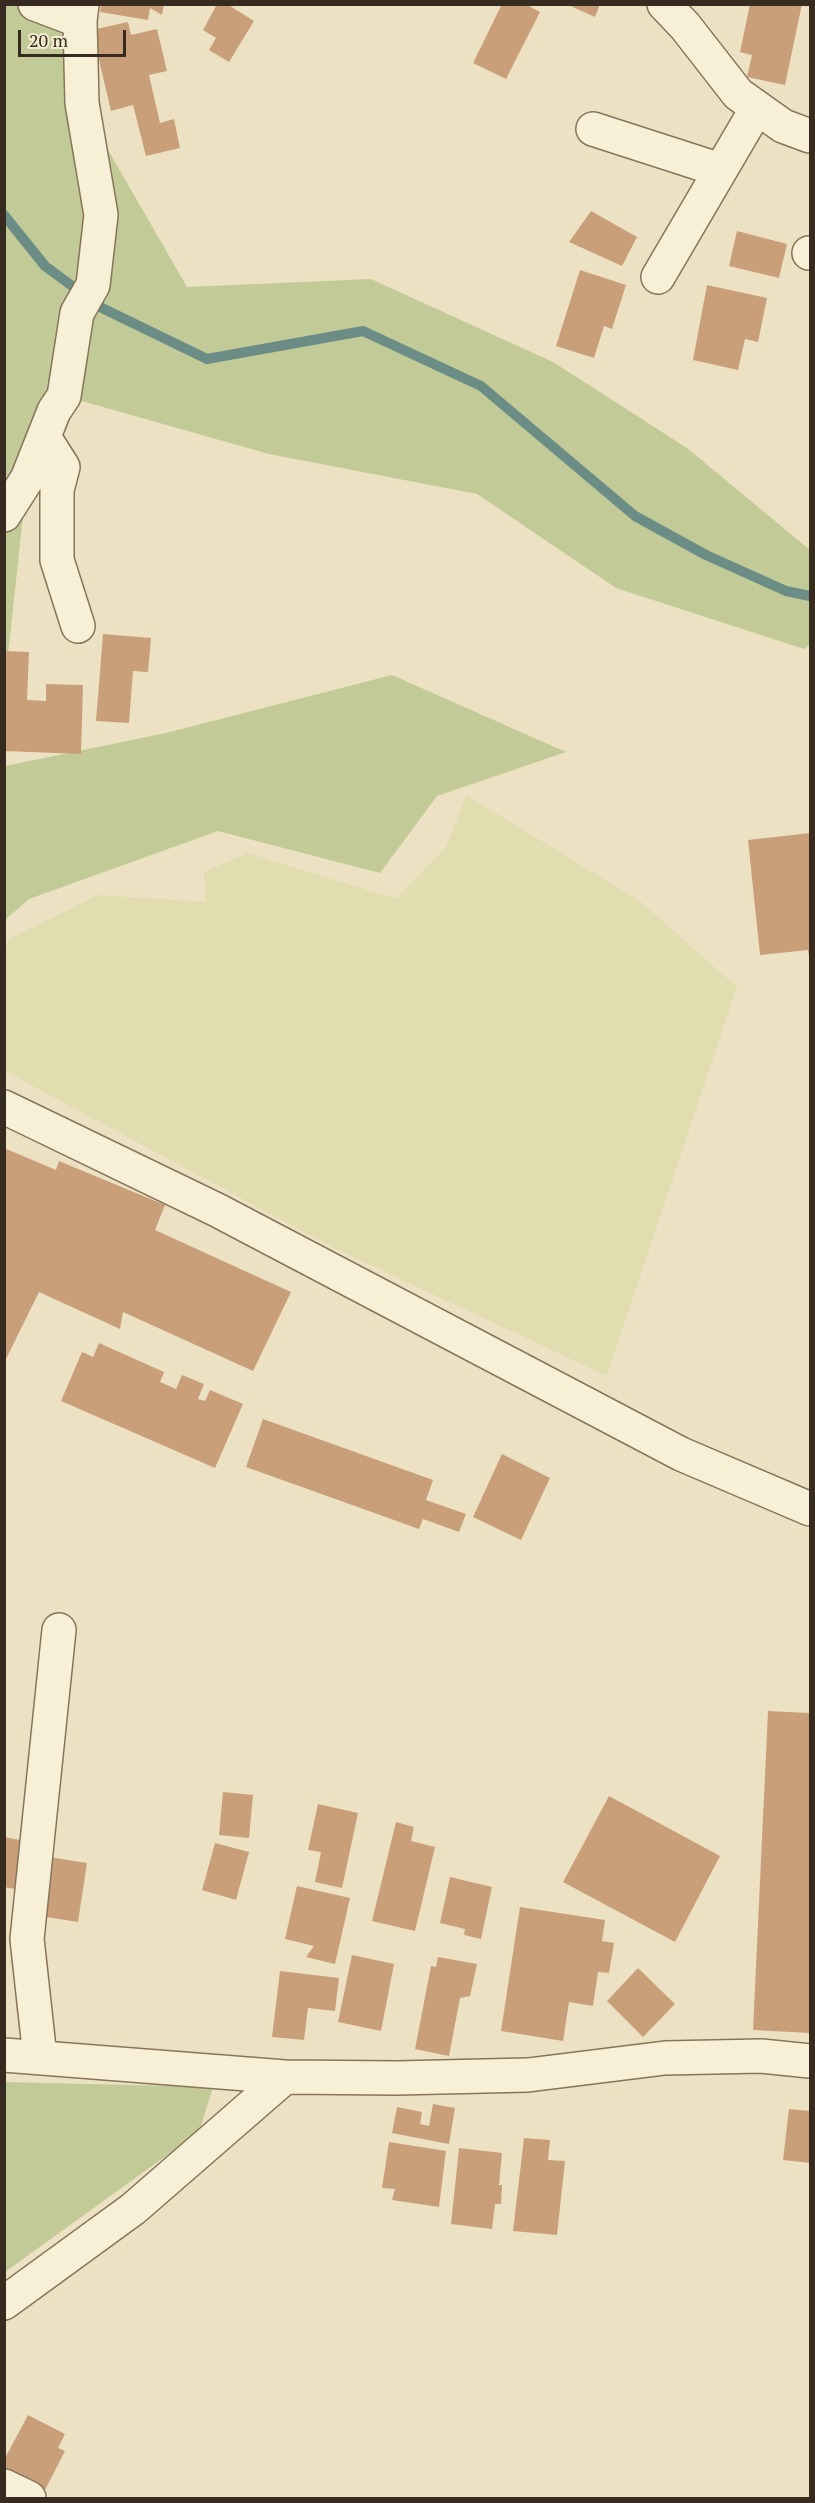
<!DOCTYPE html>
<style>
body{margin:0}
#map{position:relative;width:815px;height:2503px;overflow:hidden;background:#ece2c3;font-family:"PT Serif",serif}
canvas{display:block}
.frame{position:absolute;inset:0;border:6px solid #362b1e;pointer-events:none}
.scale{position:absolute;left:18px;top:30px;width:108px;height:27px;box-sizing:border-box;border:3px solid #362b1e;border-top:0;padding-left:8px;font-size:18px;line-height:21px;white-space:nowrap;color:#362b1e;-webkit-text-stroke:4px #f4ecd2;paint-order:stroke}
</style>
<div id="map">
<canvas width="815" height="2503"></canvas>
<div class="frame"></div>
<div class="scale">20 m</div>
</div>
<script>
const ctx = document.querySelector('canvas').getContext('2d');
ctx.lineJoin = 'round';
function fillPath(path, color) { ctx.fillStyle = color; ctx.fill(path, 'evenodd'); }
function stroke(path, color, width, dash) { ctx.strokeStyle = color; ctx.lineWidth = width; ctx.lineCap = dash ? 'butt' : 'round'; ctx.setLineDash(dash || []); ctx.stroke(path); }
const farmland = new Path2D(`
 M466 795 640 901 737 987 607 1376 330 1246 5 1071V948L11 938 98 895 206 902 204 872 248 853 396 899 446 847Z`);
const green = new Path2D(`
 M5 5H23L67 20 73 89 187 287 371 279 553 362 687 448 810 550V645L804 649 616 588 477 494 269 454 64 396 27 479 9 646 5 669Z
 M392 675 566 752 437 796 380 873 218 831 29 899 5 920V766L166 733Z
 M5 2082 213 2087 199 2132 5 2272Z`);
const stream = new Path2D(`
 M4 215 45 266 102 308 207 359 363 331 481 386 635 516 706 555 786 591 810 596`);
const building = new Path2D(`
 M101 4H164L162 15 150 8 148 20 100 12Z
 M217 4H227L254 21 229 62 209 50 216 38 203 30Z
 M502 4H525L540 12 506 79 473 63Z
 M566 4H600L595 17Z
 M750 4H802L785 85 747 77 752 55 740 52Z
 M128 22 131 35 157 29 167 71 149 75 160 123 174 119 180 148 146 156 133 105 111 111 92 30Z
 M591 211 637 237 622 266 569 242Z
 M737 231 787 244 779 278 729 266Z
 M580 270 626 285 612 329 604 326 594 358 556 346Z
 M707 285 767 298 758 342 745 339 738 370 693 360Z
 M103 634 151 638 148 672 133 671 129 723 96 721Z
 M4 651 29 652 27 700 46 701V684L83 685 81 754 4 751Z
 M810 833V962L808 950 760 955 748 840Z
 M4 1148 56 1170 59 1161 165 1205 155 1230 291 1292 253 1371 123 1312 120 1329 39 1292 4 1363Z
 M99 1343 164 1372 160 1382 176 1389 182 1375 204 1384 198 1399 205 1401 210 1390 243 1404 215 1468 61 1401 82 1352 93 1357Z
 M263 1419 433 1480 426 1500 466 1514 459 1532 423 1519 419 1529 246 1467Z
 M502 1454 550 1478 521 1540 473 1517Z
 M768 1711 810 1713V2033L753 2030Z
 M223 1792 253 1795 249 1838 219 1835Z
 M609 1796 720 1856 675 1942 563 1882Z
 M318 1804 358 1813 342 1888 315 1882 321 1852 308 1850Z
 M396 1822 414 1827 411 1841 435 1847 415 1931 372 1921Z
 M4 1837 25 1841 15 1889 4 1887Z
 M215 1843 249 1852 236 1900 202 1890Z
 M49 1857 87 1863 78 1922 40 1916Z
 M450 1877 492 1887 481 1939 464 1935 465 1929 440 1923Z
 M297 1886 350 1898 335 1964 306 1957 314 1946 285 1939Z
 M520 1907 605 1920 602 1941 614 1943 609 1973 598 1972 593 2006 569 2002 563 2041 501 2031Z
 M352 1955 394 1964 381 2031 338 2022Z
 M438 1957 477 1964 470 1996 460 1998 449 2056 415 2049 431 1966 436 1967Z
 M638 1968 675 2004 643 2037 607 2001Z
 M280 1971 339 1978 335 2011 308 2008 304 2040 272 2037Z
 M433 2104 455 2108 449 2144 392 2133 397 2107 422 2112 420 2124 429 2126Z
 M789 2109 810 2111V2163L783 2160Z
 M524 2138 550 2140 548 2160 565 2161 557 2235 513 2231Z
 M389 2142 446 2151 439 2207 392 2200 395 2189 382 2188Z
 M459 2148 502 2153 499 2185H502L501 2204H495L492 2229 451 2224Z
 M28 2415 65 2434 58 2448 65 2451 45 2490 4 2468V2460Z`);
const minor = new Path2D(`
 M35 4 80 21
 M664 4 685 26 738 94 783 126 810 136
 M593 129 720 170
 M809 253H810
 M658 277 757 108
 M44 437 63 467 57 490V560L78 626
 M4 515 27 479 54 411 64 396 77 313 93 285 101 215 82 103 80 21 82 4
 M4 1107 217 1210 681 1454 810 1509
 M4 2055 285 2077 397 2078 528 2075 665 2058 761 2056 810 2061
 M40 2057 27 1939 59 1630
 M4 2303 133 2209 285 2077
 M4 2486 29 2498`);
fillPath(farmland, '#e2dcb1');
fillPath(green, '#c2ca97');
stroke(stream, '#6c8d86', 10);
fillPath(building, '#c99f7a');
stroke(minor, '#86745b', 36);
stroke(minor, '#f7efd6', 33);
</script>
